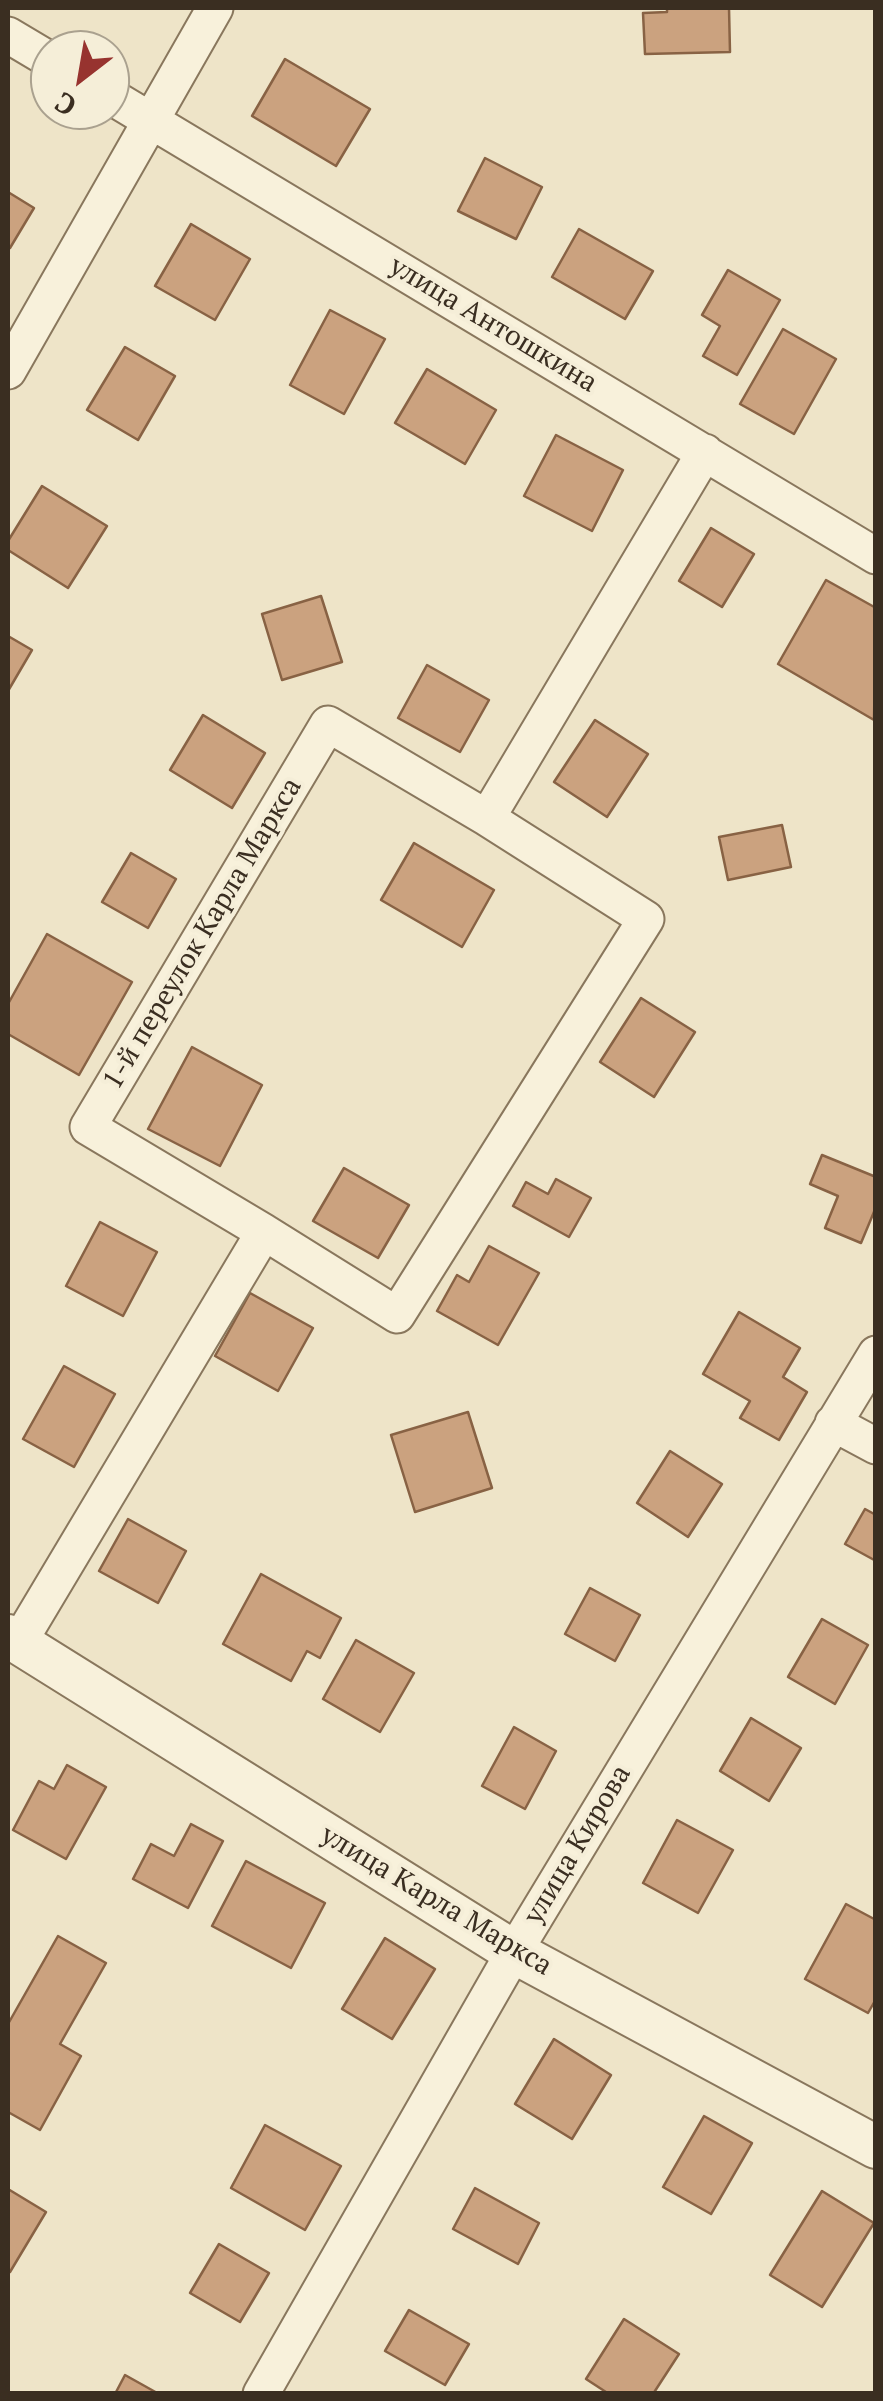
<!DOCTYPE html>
<meta charset="utf-8">
<style>
body{margin:0}
#map{position:relative;width:883px;height:2401px;overflow:hidden;background:#eee4c8;font-family:"PT Serif",serif}
canvas{display:block}
.frame{position:absolute;inset:0;border:10px solid #3a2e21;pointer-events:none}
.north{position:absolute;left:30px;top:30px;width:100px;height:100px;box-sizing:border-box;background:#f5eed8;border:2px solid #aaa18f;border-radius:50%;rotate:211deg;font-size:28px;font-weight:700;line-height:40px;text-align:center;color:#3a2e21}
.north::after{content:'';display:block;margin:auto;width:35px;height:45px;background:#97332f;clip-path:polygon(50% 0,100% 100%,50% 72%,0 100%)}
</style>
<div id="map">
<canvas width="883" height="2401"></canvas>
<div class="frame"></div>
<div class="north">С</div>
</div>
<script>
const ctx = document.querySelector('canvas').getContext('2d');
ctx.lineJoin = 'round';
function fillPath(path, color) { ctx.fillStyle = color; ctx.fill(path, 'evenodd'); }
function stroke(path, color, width, dash) { ctx.strokeStyle = color; ctx.lineWidth = width; ctx.lineCap = dash ? 'butt' : 'round'; ctx.setLineDash(dash || []); ctx.stroke(path); }
function label(font, color, halo, rows, align = 'center') {
  ctx.font = font + ' "PT Serif",serif'; ctx.lineWidth = 8; ctx.setLineDash([]); ctx.textBaseline = 'middle'; ctx.strokeStyle = halo; ctx.fillStyle = color; for (const [text, x, y, turn = 0] of rows) {
    ctx.save(); ctx.translate(x, y); ctx.rotate((+turn || 0) * Math.PI / 180); ctx.textAlign = isNaN(turn) ? turn : align; if (halo) ctx.strokeText(text, 0, 0); ctx.fillText(text, 0, 0); ctx.restore();
  }
}
const building = new Path2D(`
 M667 8H729L730 52 645 54 643 13 667 12Z
 M285 59 370 109 336 166 252 116Z
 M485 158 542 187 516 239 458 211Z
 M8 192 34 208 10 248 8 246Z
 M191 224 250 259 215 320 155 286Z
 M579 229 653 271 625 319 552 277Z
 M728 270 780 300 737 375 703 356 720 326 702 315Z
 M330 310 385 339 344 414 290 385Z
 M783 329 836 359 794 434 740 404Z
 M125 347 175 376 138 440 87 410Z
 M427 369 496 410 465 464 395 423Z
 M556 435 623 470 592 531 524 496Z
 M42 486 107 526 68 588 8 550V541Z
 M711 528 754 554 722 607 679 581Z
 M826 580 876 608 874 720 778 664Z
 M321 596 342 662 282 680 262 614Z
 M8 636 32 650 8 691Z
 M427 665 489 700 460 752 398 718Z
 M203 715 265 753 232 808 170 770Z
 M595 720 648 754 607 817 554 782Z
 M782 825 791 867 728 880 719 837Z
 M414 843 494 890 462 947 381 900Z
 M131 853 176 879 148 928 102 902Z
 M47 934 132 982 79 1075 8 1034V1004Z
 M641 998 695 1032 654 1097 600 1062Z
 M192 1047 262 1085 220 1166 148 1129Z
 M822 1155 876 1177V1207L861 1243 825 1228 838 1196 810 1184Z
 M344 1168 409 1205 378 1258 313 1221Z
 M556 1179 591 1198 569 1237 513 1206 526 1182 548 1194Z
 M100 1222 157 1252 123 1316 66 1286Z
 M489 1246 539 1273 498 1345 437 1311 457 1275 469 1282Z
 M250 1293 313 1328 278 1391 215 1356Z
 M739 1312 800 1348 783 1377 807 1392 779 1440 740 1418 750 1401 703 1374Z
 M64 1366 115 1394 74 1467 23 1439Z
 M468 1412 492 1488 415 1512 391 1435Z
 M670 1451 722 1484 688 1537 637 1503Z
 M865 1509 876 1515V1561L845 1544Z
 M128 1519 186 1551 158 1603 99 1571Z
 M261 1574 341 1618 320 1658 307 1651 291 1681 223 1644Z
 M590 1588 640 1615 615 1661 565 1634Z
 M822 1619 868 1645 835 1704 788 1677Z
 M356 1640 414 1673 380 1732 323 1699Z
 M751 1718 801 1748 769 1801 720 1771Z
 M514 1727 556 1751 525 1809 482 1786Z
 M67 1765 106 1787 66 1859 13 1830 39 1781 54 1789Z
 M677 1820 733 1850 698 1913 643 1883Z
 M191 1824 223 1841 188 1908 133 1879 151 1844 174 1856Z
 M246 1861 325 1903 291 1968 212 1926Z
 M846 1904 876 1920V1999L868 2013 805 1979Z
 M58 1936 106 1963 60 2044 81 2056 40 2130 8 2112V2024Z
 M385 1938 435 1969 392 2039 342 2009Z
 M554 2039 611 2075 572 2139 515 2104Z
 M704 2116 752 2143 711 2214 663 2187Z
 M265 2125 341 2166 305 2230 231 2188Z
 M475 2188 539 2223 518 2264 453 2229Z
 M8 2189 46 2212 10 2272 8 2271Z
 M822 2191 874 2223 822 2307 770 2275Z
 M219 2244 269 2273 240 2322 190 2293Z
 M409 2310 469 2344 445 2385 385 2351Z
 M624 2319 679 2354 653 2394H609L586 2379Z
 M125 2375 159 2394H115Z`);
const minor = new Path2D(`
 M8 35 50 60
 M110 96 876 556
 M8 371 215 8
 M264 1232 397 1315 646 919 487 818
 M833 1423 876 1446
 M19 1642 264 1232 88 1127 328 724 487 818 705 452
 M261 2394 514 1952 876 1354`);
const tertiary = new Path2D(`
 M8 1636 514 1952 876 2147`);
const streetNames = [
 ["улица Антошкина",493,325,31],
 ["1-й переулок Карла Маркса",203,934,-59],
 ["улица Кирова",578,1845,-59],
 ["улица Карла Маркса",436,1901,31]
];
fillPath(building, '#cba27f');
stroke(building, '#886244', 2.5);
stroke(minor, '#89775d', 39);
stroke(tertiary, '#89775d', 46);
stroke(minor, '#f8f1db', 35);
stroke(tertiary, '#f8f1db', 42);
label('28px', '#3a2e21', '#f5eed8', streetNames);
</script>
